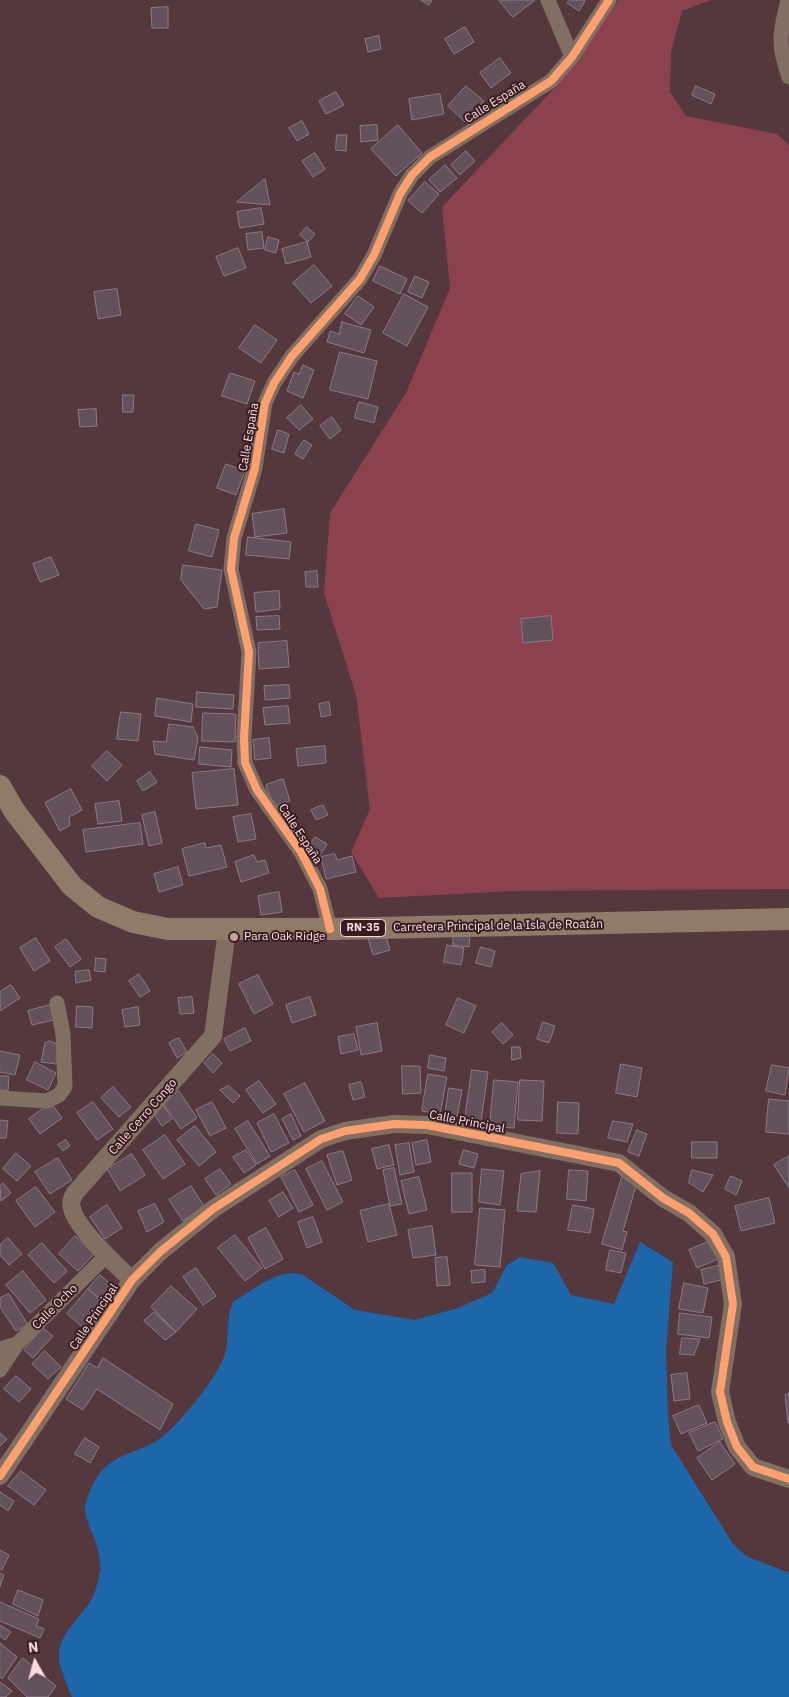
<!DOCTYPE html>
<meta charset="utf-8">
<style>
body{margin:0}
#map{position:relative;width:789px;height:1697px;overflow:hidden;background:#55383d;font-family:"IBM Plex Sans",sans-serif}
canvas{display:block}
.north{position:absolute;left:10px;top:1637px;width:50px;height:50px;-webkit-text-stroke:4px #371d21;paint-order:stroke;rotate:353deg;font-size:14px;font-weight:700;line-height:20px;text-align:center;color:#ffdbdf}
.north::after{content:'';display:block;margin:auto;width:18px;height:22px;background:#ffdbdf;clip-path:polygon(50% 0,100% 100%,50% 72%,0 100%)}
</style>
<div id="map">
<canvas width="789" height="1697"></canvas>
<div class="north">N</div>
</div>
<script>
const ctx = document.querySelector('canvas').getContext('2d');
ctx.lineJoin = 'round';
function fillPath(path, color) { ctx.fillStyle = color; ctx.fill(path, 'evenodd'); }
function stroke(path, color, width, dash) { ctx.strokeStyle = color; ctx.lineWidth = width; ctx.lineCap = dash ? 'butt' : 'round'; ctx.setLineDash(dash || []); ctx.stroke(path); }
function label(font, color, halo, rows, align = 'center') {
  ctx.font = font + ' "IBM Plex Sans",sans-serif'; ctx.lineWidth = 4; ctx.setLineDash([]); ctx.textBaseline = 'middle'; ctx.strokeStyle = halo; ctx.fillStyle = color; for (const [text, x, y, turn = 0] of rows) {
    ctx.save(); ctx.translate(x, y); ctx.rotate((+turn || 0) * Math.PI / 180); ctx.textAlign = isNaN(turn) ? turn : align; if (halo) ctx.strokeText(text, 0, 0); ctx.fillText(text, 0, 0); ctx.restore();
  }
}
const green = new Path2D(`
 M619 0H711L682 11 671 52 670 92 686 116 777 134 789 145V889L512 891 379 898 351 852 370 809 356 695 324 593 330 513 406 393 450 288 442 207 560 82 581 44Z`);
const water = new Path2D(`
 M640 1242 673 1262 666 1351 668 1415 671 1445 733 1544 746 1556 789 1573V1697H72C68 1687 63 1676 60 1665 54 1637 77 1622 90 1602 95 1595 99 1579 100 1570 103 1547 84 1523 85 1508 86 1500 91 1486 96 1479 111 1454 135 1454 158 1440 177 1428 223 1371 226 1350 229 1333 226 1318 233 1302 254 1290 279 1267 303 1275L355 1310 415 1320 458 1308 492 1293 507 1265 520 1257 553 1263 571 1295 614 1304Z`);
const building = new Path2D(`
 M421 0H432L429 5Z
 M499 0H535L513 17Z
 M570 0H583L585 1 579 11 567 3Z
 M168 7V28H152L151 8Z
 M465 27 474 42 454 54 445 39Z
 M379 36 381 49 368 52 365 39Z
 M500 58 511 73 491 88 480 73Z
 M466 86 484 101 465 122 448 106Z
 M696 86 715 94 711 104 692 95Z
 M336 92 344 105 326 114 319 101Z
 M440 94 444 114 412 120 409 99Z
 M302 121 309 134 297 141 289 128Z
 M377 125 378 140 361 142 360 126Z
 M398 125 422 153 396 176 371 149Z
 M337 135H347L346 151 336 150Z
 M466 151 475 161 460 175 451 165Z
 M315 153 325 169 313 177 302 161Z
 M445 165 457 178 440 192 429 180Z
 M265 179 270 205 237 202Z
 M425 182 439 194 422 213 408 201Z
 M261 208 264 224 240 228 237 212Z
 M307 227 315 234 308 242 300 235Z
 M262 232 264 248 248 250 246 234Z
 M268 237 279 240 276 253 265 250Z
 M307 242 311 257 286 264 282 249Z
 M238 248 246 268 224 276 216 257Z
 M314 265 332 286 311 303 293 283Z
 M380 266 407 279 400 294 373 281Z
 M415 276 429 282 422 298 408 292Z
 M117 289 121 315 98 319 94 292Z
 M404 294 428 307 407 346 383 333Z
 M358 296 374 307 361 325 345 314Z
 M342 322 371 330 364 353 327 342 330 331 339 334Z
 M255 325 277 340 261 363 239 348Z
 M340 352 377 361 368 399 330 390Z
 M303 365 314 370 303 398 287 391 294 372 299 374Z
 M230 373 255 381 247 404 222 396Z
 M123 395H134L133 412H123Z
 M359 402 378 407 374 423 355 418Z
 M301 405 313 419 299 430 287 418Z
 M96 409 97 426 80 427 78 410Z
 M332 417 341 430 330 439 320 426Z
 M278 430 289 434 284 453 272 449Z
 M304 440 312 445 303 459 295 454Z
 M226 464 245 471 236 495 217 488Z
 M284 509 287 533 255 537 252 514Z
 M196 524 219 530 212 557 189 551Z
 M248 537 291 542 289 559 246 555Z
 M51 557 59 575 40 582 33 564Z
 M183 565 222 570 217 607 204 609 181 580Z
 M317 571 318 587H306L305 572Z
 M279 591 280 609 256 612 254 593Z
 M279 616 280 629 257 630 256 617Z
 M551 616 553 640 523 643 521 619Z
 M287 641 289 667 259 669 258 643Z
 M289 685 290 698 265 700 264 686Z
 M197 692 234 695 233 709 196 707Z
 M157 698 193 704 191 722 155 716Z
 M329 702 331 715 321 717 319 704Z
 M288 706 290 723 265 725 263 708Z
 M121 712 141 714 138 741 117 739Z
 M203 713 236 714 235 742 202 741Z
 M169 724 193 727 198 738 194 760 155 754 153 741 166 742Z
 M269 738 271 758 255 760 253 740Z
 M325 746 326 763 298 766 296 749Z
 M200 747 232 750 231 767 199 764Z
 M107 751 122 765 107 781 92 766Z
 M234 769 238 805 196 809 192 773Z
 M150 772 157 782 143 791 137 781Z
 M283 779 290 801 273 807 266 785Z
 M71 789 82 810 69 817 70 825 60 831 45 803Z
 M119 801 122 821 98 824 95 804Z
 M323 805 328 815 316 820 311 810Z
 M155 812 162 843 149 846 142 815Z
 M251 814 256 839 238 842 233 817Z
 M140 823 143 844 86 852 83 830Z
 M315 837 327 844 319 857 307 850Z
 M205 843 206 848 221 845 227 867 189 876 182 849Z
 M335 854 337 860 352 856 356 872 326 879 321 857Z
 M254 855 257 862 265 860 269 873 241 882 235 862Z
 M178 867 183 885 159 892 154 874Z
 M279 892 282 912 261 915 258 896Z
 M385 933 390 950 373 955 368 938Z
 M454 933 470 934 469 947 453 945Z
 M36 938 50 961 34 971 20 948Z
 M66 939 81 959 70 967 55 947Z
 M447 945 464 948 461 965 444 962Z
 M481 947 495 951 491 967 476 963Z
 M96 958 106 959 105 972 95 971Z
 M89 970 91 980 76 983 75 972Z
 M139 974 150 991 140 997 129 981Z
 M258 975 273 1004 254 1014 239 984Z
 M11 985 20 998 0 1011V992Z
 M192 997 194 1013 180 1014 178 998Z
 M310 997 316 1015 292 1023 286 1005Z
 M458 998 476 1006 464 1033 446 1025Z
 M54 1004 58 1019 32 1025 28 1011Z
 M77 1006 93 1007 92 1028 76 1027Z
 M138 1007 140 1025 125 1027 122 1010Z
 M543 1022 555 1026 549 1043 537 1039Z
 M377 1023 382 1051 361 1055 356 1027Z
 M502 1023 513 1035 503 1044 492 1032Z
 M245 1028 251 1041 230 1051 224 1039Z
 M354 1034 358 1050 341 1054 338 1037Z
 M179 1038 187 1052 177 1058 169 1043Z
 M50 1041 60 1045V1062L56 1064 41 1062 45 1043Z
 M512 1047H520L521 1058 512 1060Z
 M0 1051 20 1055 15 1075 0 1072Z
 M213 1054 222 1063 213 1073 204 1063Z
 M430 1055 446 1058 444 1071 428 1068Z
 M35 1062 56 1073 48 1090 27 1080Z
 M621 1064 642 1068 637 1097 616 1093Z
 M772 1065 789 1068 785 1095 766 1091Z
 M402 1066H420L421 1093 403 1094Z
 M472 1070 488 1072 481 1121 465 1119Z
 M428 1074 447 1077 440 1114 422 1111Z
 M0 1076H9L8 1091 0 1090Z
 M494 1080 518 1082 514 1128 490 1126Z
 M520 1080 544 1081 542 1121 518 1120Z
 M259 1081 276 1104 263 1113 246 1090Z
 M361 1082 365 1097 353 1100 349 1085Z
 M305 1083 325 1121 304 1132 284 1094Z
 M229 1086 240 1096 233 1103 220 1090Z
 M113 1087 131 1107 119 1117 101 1098Z
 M449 1088 462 1090 457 1117 445 1115Z
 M179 1091 197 1118 181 1129 162 1102Z
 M769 1099 789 1101V1134L766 1132Z
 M93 1102 113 1129 97 1140 77 1113Z
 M212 1102 226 1128 210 1136 196 1110Z
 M558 1102 579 1103 578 1134 557 1133Z
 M51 1103 62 1118 40 1134 29 1119Z
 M162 1103 172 1119 162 1126 151 1110Z
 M274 1114 289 1143 271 1152 257 1123Z
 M291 1114 301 1136 293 1140 282 1119Z
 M0 1120 8 1121 6 1138H0Z
 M248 1121 270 1156 257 1164 235 1129Z
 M613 1121 633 1124 627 1142 608 1138Z
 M195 1126 216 1152 199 1166 177 1140Z
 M637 1130 647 1134 639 1156 628 1152Z
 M165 1135 185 1164 163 1179 143 1150Z
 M66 1140 70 1146 63 1151 58 1145Z
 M427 1140 431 1162 416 1165 412 1143Z
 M692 1142H717V1158H692Z
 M409 1143 414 1172 400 1175 395 1145Z
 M389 1145 394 1165 377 1169 372 1149Z
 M246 1150 256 1165 244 1173 233 1157Z
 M464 1150 478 1154 474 1168 459 1164Z
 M343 1151 352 1180 337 1185 327 1155Z
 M16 1153 31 1166 17 1181 3 1169Z
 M132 1154 145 1175 120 1191 107 1169Z
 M789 1156V1188L774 1165Z
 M58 1158 72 1180 50 1194 35 1172Z
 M322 1161 343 1202 327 1210 306 1169Z
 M394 1168 402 1204 390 1206 383 1170Z
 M220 1169 231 1184 216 1195 205 1179Z
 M482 1169 504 1171 500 1205 479 1202Z
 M295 1170 313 1205 299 1212 281 1177Z
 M569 1170 588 1171 586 1201 567 1199Z
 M692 1170 713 1175 703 1192 689 1183Z
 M540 1171 536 1212 517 1211 521 1174Z
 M452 1173H472V1212H452Z
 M731 1176 742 1181 736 1195 725 1189Z
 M419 1177 427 1210 409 1214 401 1181Z
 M622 1177 637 1182 623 1231 627 1232 622 1250 602 1244Z
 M3 1183 11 1193 1 1201 0 1186Z
 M191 1186 204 1206 183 1221 169 1200Z
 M36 1187 55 1212 35 1227 16 1201Z
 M283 1192 293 1208 279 1217 269 1201Z
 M769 1198 775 1223 741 1231 735 1206Z
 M155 1204 164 1222 147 1232 138 1211Z
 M389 1204 397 1235 368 1242 360 1211Z
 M107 1205 122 1228 105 1239 90 1217Z
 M573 1205 594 1209 590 1233 568 1230Z
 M480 1208 505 1210 500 1267 475 1265Z
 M313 1217 322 1242 307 1248 298 1222Z
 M432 1226 436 1255 413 1258 408 1230Z
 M266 1228 283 1259 265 1269 248 1238Z
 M235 1235 262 1268 245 1281 218 1248Z
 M75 1236 94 1254 78 1271 59 1254Z
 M8 1238 22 1254 9 1265 0 1255V1245Z
 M710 1241 718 1259 697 1268 689 1250Z
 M42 1243 67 1271 54 1283 28 1255Z
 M610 1250 626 1253 621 1273 606 1270Z
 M447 1257 450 1285 437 1286 435 1258Z
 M721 1265 725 1279 704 1284 701 1270Z
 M196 1268 216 1296 203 1305 183 1277Z
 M485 1270V1282L472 1283 471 1271Z
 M23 1271 46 1300 30 1313 6 1285Z
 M100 1275 117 1289 105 1303 88 1289Z
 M684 1283 708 1288 703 1313 679 1309Z
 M171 1286 197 1309 176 1332 151 1307Z
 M88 1289 105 1303 84 1328 67 1314Z
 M9 1294 28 1325 16 1331 0 1307V1298Z
 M154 1312 176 1332 165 1340 144 1321Z
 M680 1313 712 1317 709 1338 678 1334Z
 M43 1328 53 1336 33 1358 24 1350Z
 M682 1338 700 1339 694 1355 680 1354Z
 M45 1351 61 1367 48 1379 32 1364Z
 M103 1358 173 1404 160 1430 97 1389 83 1410 66 1399 89 1363 97 1368Z
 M687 1373 690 1399 674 1401 671 1375Z
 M16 1376 31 1389 19 1402 4 1389Z
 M789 1394V1423H788L785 1395Z
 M699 1405 707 1423 681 1434 673 1416Z
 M715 1422 723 1439 698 1451 689 1433Z
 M0 1433 7 1439 0 1446Z
 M85 1438 99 1447 90 1463 75 1454Z
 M720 1442 735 1464 712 1480 697 1458Z
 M21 1471 46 1490 34 1505 8 1486Z
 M0 1492 14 1501 8 1511 0 1505Z
 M0 1550 9 1555 2 1570 0 1569Z
 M0 1573 4 1575 0 1586Z
 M18 1590 43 1600 38 1616 13 1604Z
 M0 1602 39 1619 36 1626 44 1629 40 1638 0 1621Z
 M0 1625 11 1632 5 1640 0 1636Z
 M0 1643 17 1657 2 1679 0 1677Z
 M23 1658 56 1686 48 1697H27L8 1678Z
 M0 1682 12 1691 6 1697H0Z`);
const minor = new Path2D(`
 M548 0 572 57
 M788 0C780 32 777 45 789 77
 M330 929 320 889 301 852 257 790 245 763 244 738 249 652 231 569 234 538 255 468 265 403 274 383 292 356 360 279 374 255 400 194 412 175 430 157 551 81 572 57 609 0
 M0 1098 47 1101 59 1095 65 1087 63 1034 57 1003
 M0 1349 17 1344 106 1256
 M0 1370 17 1344`);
const tertiary = new Path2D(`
 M132 1280C117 1266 76 1228 72 1208 70 1202 72 1198 75 1193L213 1036 227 930
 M0 1476 132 1280 161 1251 213 1209 321 1139 345 1131 394 1124 427 1125 619 1163 663 1198 689 1213 713 1234 726 1257 733 1304 720 1392 727 1422 737 1447 753 1467 789 1479`);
const primary = new Path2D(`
 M0 786 15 812 72 886 98 907 133 922 168 929H330L789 919`);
const cycleway = new Path2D(`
 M330 929 320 889 301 852 257 790 245 763 244 738 249 652 231 569 234 538 255 468 265 403 274 383 292 356 360 279 374 255 400 194 412 175 430 157 551 81 572 57 609 0
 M0 1476 132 1280 161 1251 213 1209 321 1139 345 1131 394 1124 427 1125 619 1163 663 1198 689 1213 713 1234 726 1257 733 1304 720 1392 727 1422 737 1447 753 1467 789 1479`);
const markers = [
 [234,937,5,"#c4a2a6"]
];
const shields = [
 [363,928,45]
];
const shieldNames = [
 ["RN-35",363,928]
];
const streetNames = [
 ["Calle España",495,102,-32],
 ["Calle España",249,437,-80],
 ["Calle España",300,834,57],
 ["Carretera Principal de la Isla de Roatán",498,926,-1],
 ["Calle Cerro Congo",143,1117,-49],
 ["Calle Principal",467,1122,11],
 ["Calle Ocho",55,1307,-45],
 ["Calle Principal",94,1317,-56]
];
const poiNames = [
 ["Para Oak Ridge",244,937]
];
fillPath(green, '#8b414e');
fillPath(water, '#1d66a9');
fillPath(building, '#63515c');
stroke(building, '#8d7a87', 1);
stroke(minor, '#816f62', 15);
stroke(tertiary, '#816f62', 18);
stroke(primary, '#907b68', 22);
stroke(cycleway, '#fca06f', 8);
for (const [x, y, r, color] of markers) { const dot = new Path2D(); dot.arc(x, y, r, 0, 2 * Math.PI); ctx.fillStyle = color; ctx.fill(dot); stroke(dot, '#371d21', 2); }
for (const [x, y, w] of shields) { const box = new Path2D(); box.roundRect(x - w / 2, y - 8.5, w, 17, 4); ctx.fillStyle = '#371d21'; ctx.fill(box); stroke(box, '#ffdbdf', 1); }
label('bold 11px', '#ffdbdf', null, shieldNames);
label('12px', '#ffdbdf', '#371d21', streetNames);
label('12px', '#ffdbdf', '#371d21', poiNames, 'left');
</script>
